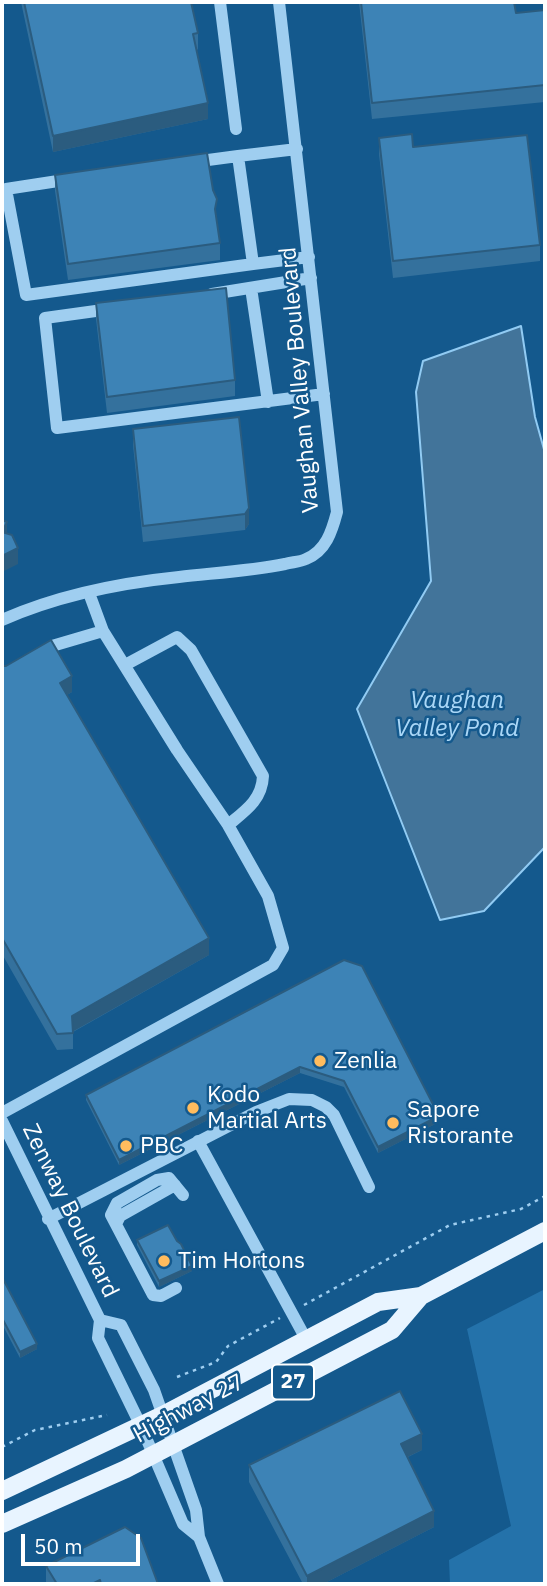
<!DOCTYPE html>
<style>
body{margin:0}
#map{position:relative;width:547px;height:1586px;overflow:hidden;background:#14598d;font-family:"IBM Plex Sans",sans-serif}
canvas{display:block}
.frame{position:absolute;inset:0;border:4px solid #fff;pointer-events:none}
.scale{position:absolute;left:21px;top:1534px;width:119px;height:32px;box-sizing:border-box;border:4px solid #fff;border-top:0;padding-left:9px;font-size:21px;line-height:24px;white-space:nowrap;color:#fff;-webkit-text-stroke:5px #14598d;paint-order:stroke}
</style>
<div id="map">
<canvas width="547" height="1586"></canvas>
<div class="frame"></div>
<div class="scale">50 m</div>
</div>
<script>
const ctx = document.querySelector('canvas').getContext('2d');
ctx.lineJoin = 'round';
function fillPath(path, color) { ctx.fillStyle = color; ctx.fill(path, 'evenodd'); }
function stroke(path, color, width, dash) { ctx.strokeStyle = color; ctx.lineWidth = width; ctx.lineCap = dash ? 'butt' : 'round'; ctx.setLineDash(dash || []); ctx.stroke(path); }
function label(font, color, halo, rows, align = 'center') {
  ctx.font = font + ' "IBM Plex Sans",sans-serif'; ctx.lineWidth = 5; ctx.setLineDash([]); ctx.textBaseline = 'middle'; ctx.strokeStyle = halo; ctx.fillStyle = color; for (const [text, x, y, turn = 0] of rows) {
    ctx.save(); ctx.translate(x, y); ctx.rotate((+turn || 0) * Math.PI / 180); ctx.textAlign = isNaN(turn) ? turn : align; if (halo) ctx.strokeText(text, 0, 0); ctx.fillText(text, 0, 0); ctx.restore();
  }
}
const green = new Path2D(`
 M545 1289V1584H450L449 1560 511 1526 467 1329Z`);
const water = new Path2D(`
 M521 326 535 417 545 453V847L484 911 440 920 357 709 431 581 416 392 423 361Z`);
const path = new Path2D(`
 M304 1305 450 1225 521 1209 545 1196
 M177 1377 216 1362 228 1346 280 1318
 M2 1447 35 1430 107 1415`);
const minor = new Path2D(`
 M220 2 236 129
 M297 149 238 156 253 264 309 257
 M193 162 238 156
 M71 179 6 189 26 295 253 264
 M251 288 268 402
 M212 294 311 278
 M110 309 45 318 57 428 324 394
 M2 620C56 596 120 583 179 577 214 573 250 571 285 564 292 562 300 562 306 559 326 551 332 531 337 512L279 2
 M41 653 52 646 103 631
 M125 665 177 637 191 650 263 776C262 800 245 811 228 825
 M2 1113 273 965 283 948 268 896 228 825 177 750 103 631 89 593
 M2 1121 100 1320 98 1338 141 1426 183 1524 199 1537
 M198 1141 306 1339
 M48 1219 256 1112 289 1099 312 1100 326 1107 334 1115 369 1187
 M116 1224 120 1216 175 1185
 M176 1288 161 1296 153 1295 111 1215 117 1203 157 1180 169 1178 183 1195
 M100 1320 121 1325 154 1390 196 1510 199 1537 218 1584`);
const major = new Path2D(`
 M2 1491 163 1415 378 1302 421 1296 545 1231
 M2 1524 126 1469 392 1330 421 1296`);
const wall = new Path2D(`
 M21 2H191L198 33V49L197 50 208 119 53 152Z
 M359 2H514L516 13 545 10V102L372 119Z
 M379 138 413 147 540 245V261L393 278 379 154Z
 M55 175 217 215 216 218 220 243V260L68 280 55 191Z
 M96 303 235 380V396L107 413 96 319Z
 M239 417 249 524 245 530 143 542 133 445V429Z
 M2 666 72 692 67 695 209 955 73 1032V1049L57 1050 2 954Z
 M344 960 439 1122 378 1153 344 1087 300 1073 119 1165 86 1100V1095Z
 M137 1240 192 1271 159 1287 137 1245Z
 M2 1277 37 1349 20 1358 2 1324Z
 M422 1450 408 1457 434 1527 323 1584H303L249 1482V1465Z
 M46 1566 158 1584H47L46 1582Z`);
const shadedWall = new Path2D(`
 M208 103V119L53 152V136Z
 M249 508V524L245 530V514Z
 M7 522V538L2 532Z
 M18 548V564L2 572V556Z
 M72 676V692L60 699V683Z
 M209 938V955L72 1032V1016Z
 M300 1067V1073L119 1165V1160Z
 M439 1116V1122L378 1153V1147Z
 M192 1266V1271L159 1287V1281Z
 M37 1344V1349L20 1358V1352Z
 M422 1434V1450L401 1460V1444Z
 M434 1511V1527L323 1584H307V1576Z`);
const building = new Path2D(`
 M24 2H191L198 33 193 34 208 103 53 136Z
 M361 2H514L516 13 545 10V85L372 103Z
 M412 134 413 147 527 135 540 245 393 261 379 138Z
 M207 153 213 190 217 199 215 209 220 243 68 264 55 175Z
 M226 288 235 380 107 397 96 303Z
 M239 417 249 508 245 514 143 526 133 429Z
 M2 520 7 522 2 532 12 535 18 548 2 556Z
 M51 640 72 676 60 683 209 938 72 1016 73 1033 57 1034 2 938V666H6Z
 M344 960 362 966 439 1116 378 1147 344 1081 300 1067 119 1160 86 1095Z
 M168 1225 177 1241 181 1244 192 1266 159 1281 137 1240Z
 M2 1277 37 1344 20 1352 2 1318Z
 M400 1391 422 1434 401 1444 434 1511 307 1576 249 1465Z
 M125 1527 141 1538 158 1584H101L100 1580 92 1584H57L46 1566Z`);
const markers = [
 [320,1061,7,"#ffbc5e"],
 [193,1108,7,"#ffbc5e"],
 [393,1123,7,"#ffbc5e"],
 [126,1146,7,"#ffbc5e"],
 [164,1261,7,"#ffbc5e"]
];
const shields = [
 [293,1382,42]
];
const shieldNames = [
 ["27",293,1382]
];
const streetNames = [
 ["Vaughan Valley Boulevard",300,380,-95],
 ["Zenway Boulevard",70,1211,64],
 ["Highway 27",189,1409,-28]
];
const poiNames = [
 ["Zenlia",334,1061],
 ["Kodo",207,1095],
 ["Martial Arts",207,1121],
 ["Sapore",407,1110],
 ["Ristorante",407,1136],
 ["PBC",140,1146],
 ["Tim Hortons",178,1261]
];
const waterNames = [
 ["Vaughan",457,701],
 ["Valley Pond",457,729]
];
fillPath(green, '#2472aa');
fillPath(water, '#42749a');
stroke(water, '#91cbf3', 2);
stroke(path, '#9fcef0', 2.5, [3.5, 5]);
stroke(minor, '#9fcef0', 12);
stroke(major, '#e8f4ff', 18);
fillPath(wall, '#34719d');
fillPath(shadedWall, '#2b5c7f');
fillPath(building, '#3d83b6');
stroke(building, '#2b5c7f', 2);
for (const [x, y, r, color] of markers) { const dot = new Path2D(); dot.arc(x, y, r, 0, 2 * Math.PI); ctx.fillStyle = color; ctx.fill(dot); stroke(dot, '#14598d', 2.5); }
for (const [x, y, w] of shields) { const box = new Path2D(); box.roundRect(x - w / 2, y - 17.5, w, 35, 5); ctx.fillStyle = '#14598d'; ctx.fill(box); stroke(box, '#fff', 2); }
label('bold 21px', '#fff', null, shieldNames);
label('23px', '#fff', '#14598d', streetNames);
label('23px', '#fff', '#14598d', poiNames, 'left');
label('italic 24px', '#aad7f7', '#14598d', waterNames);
</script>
